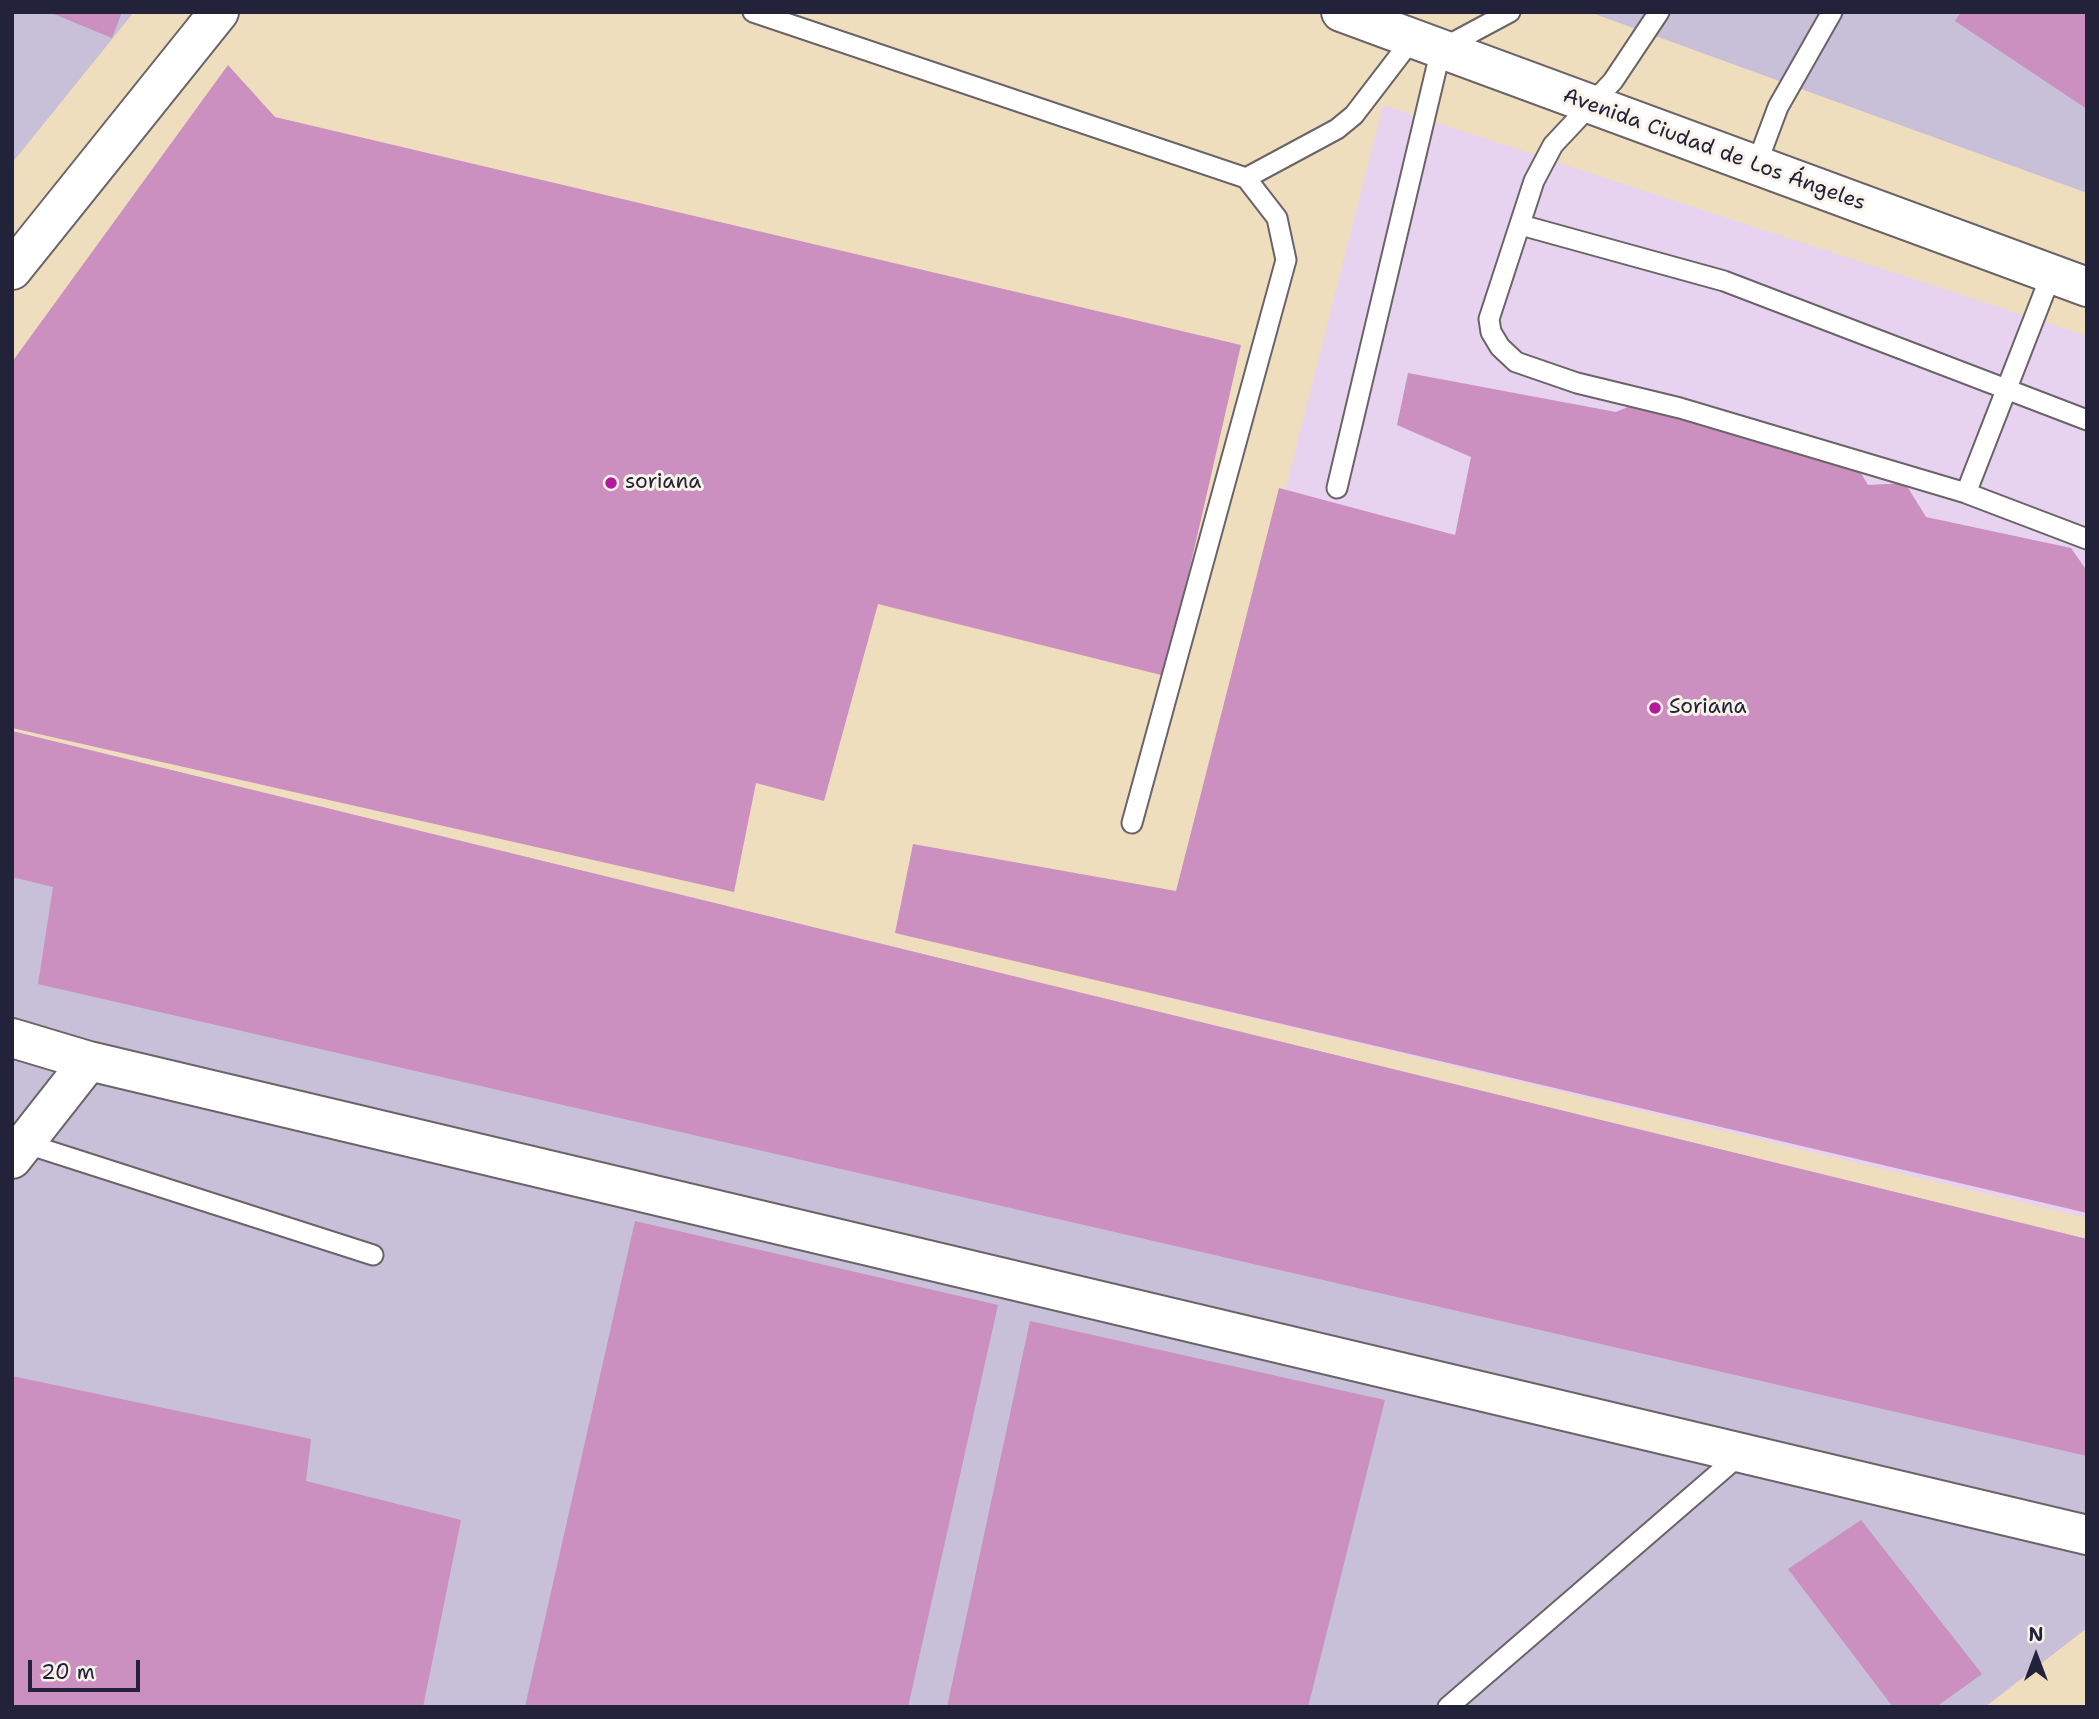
<!DOCTYPE html>
<meta charset="utf-8">
<style>
body{margin:0}
#map{position:relative;width:2099px;height:1719px;overflow:hidden;background:#efdebd;font-family:"Shantell Sans",sans-serif}
canvas{display:block}
.frame{position:absolute;inset:0;border:14px solid #22223b;pointer-events:none}
.north{position:absolute;left:2001px;top:1621px;width:70px;height:70px;-webkit-text-stroke:5px #f7f3e8;paint-order:stroke;rotate:0deg;font-size:19px;font-weight:700;line-height:28px;text-align:center;color:#22223b}
.north::after{content:'';display:block;margin:auto;width:24px;height:32px;background:#22223b;clip-path:polygon(50% 0,100% 100%,50% 72%,0 100%)}
.scale{position:absolute;left:28px;top:1660px;width:112px;height:32px;box-sizing:border-box;border:4px solid #22223b;border-top:0;padding-left:9px;font-size:21px;line-height:24px;white-space:nowrap;color:#22223b;-webkit-text-stroke:5px #f7f3e8;paint-order:stroke}
</style>
<div id="map">
<canvas width="2099" height="1719"></canvas>
<div class="frame"></div>
<div class="north">N</div>
<div class="scale">20 m</div>
</div>
<script>
const ctx = document.querySelector('canvas').getContext('2d');
ctx.lineJoin = 'round';
function fillPath(path, color) { ctx.fillStyle = color; ctx.fill(path, 'evenodd'); }
function stroke(path, color, width, dash) { ctx.strokeStyle = color; ctx.lineWidth = width; ctx.lineCap = dash ? 'butt' : 'round'; ctx.setLineDash(dash || []); ctx.stroke(path); }
function label(font, color, halo, rows, align = 'center') {
  ctx.font = font + ' "Shantell Sans",sans-serif'; ctx.lineWidth = 6; ctx.setLineDash([]); ctx.textBaseline = 'middle'; ctx.strokeStyle = halo; ctx.fillStyle = color; for (const [text, x, y, turn = 0] of rows) {
    ctx.save(); ctx.translate(x, y); ctx.rotate((+turn || 0) * Math.PI / 180); ctx.textAlign = isNaN(turn) ? turn : align; if (halo) ctx.strokeText(text, 0, 0); ctx.fillText(text, 0, 0); ctx.restore();
  }
}
const built = new Path2D(`
 M1383 105 2087 336V1218L1157 995Z`);
const industrial = new Path2D(`
 M12 12H134L12 163Z
 M1589 12H2087V193L1683 46Z
 M12 731 2087 1239V1628L1985 1707H12Z`);
const building = new Path2D(`
 M49 12H122L112 38Z
 M1961 12H2087V109L1955 21Z
 M228 65 275 117 1241 345 1165 676 878 604 824 801 756 783 734 892 12 728V362Z
 M1408 373 1616 412 1642 401 1858 468 1868 485 1905 483 1926 517 2071 548 2087 571V1213L895 933 913 844 1176 891 1279 488 1455 535 1471 457 1397 425Z
 M12 731 2087 1239V1456L38 984 53 887 12 877Z
 M635 1221 998 1305 908 1707H525Z
 M1030 1321 1385 1400 1308 1707H947Z
 M12 1376 311 1439 306 1481 461 1520 423 1707H12Z
 M1861 1520 1982 1674 1936 1707H1893L1788 1569Z`);
const service = new Path2D(`
 M753 12 1246 178 1277 218 1286 260 1132 823
 M1659 12 1613 81 1553 145 1534 181 1489 319 1491 332 1500 347 1516 362 1577 383 1680 408 1966 493 2087 539
 M1756 166 1778 107 1832 12
 M1246 178 1337 129 1354 115 1413 38
 M1521 225 1724 281 2087 420
 M1337 488 1441 49 1510 12
 M1966 493 2051 275
 M24 1143 373 1255
 M1448 1707 1742 1453`);
const minor = new Path2D(`
 M12 1038 89 1061 2087 1535
 M12 1159 89 1061`);
const tertiary = new Path2D(`
 M1341 12 2087 287
 M12 270 219 12`);
const markers = [
 [611,483,7,"#b5179e"],
 [1655,708,7,"#b5179e"]
];
const streetNames = [
 ["Avenida Ciudad de Los Ángeles",1714,150,20]
];
const poiNames = [
 ["soriana",625,483],
 ["Soriana",1669,708]
];
fillPath(built, '#e7d2ef');
fillPath(industrial, '#c8bfd8');
fillPath(building, '#cb8fc0');
stroke(service, '#6a6468', 23);
stroke(minor, '#6a6468', 42);
stroke(tertiary, '#6a6468', 42);
stroke(service, '#fff', 19);
stroke(minor, '#fff', 38);
stroke(tertiary, '#fff', 38);
for (const [x, y, r, color] of markers) { const dot = new Path2D(); dot.arc(x, y, r, 0, 2 * Math.PI); ctx.fillStyle = color; ctx.fill(dot); stroke(dot, '#f7f3e8', 2.5); }
label('21px', '#22223b', '#f7f3e8', streetNames);
label('21px', '#22223b', '#f7f3e8', poiNames, 'left');
</script>
